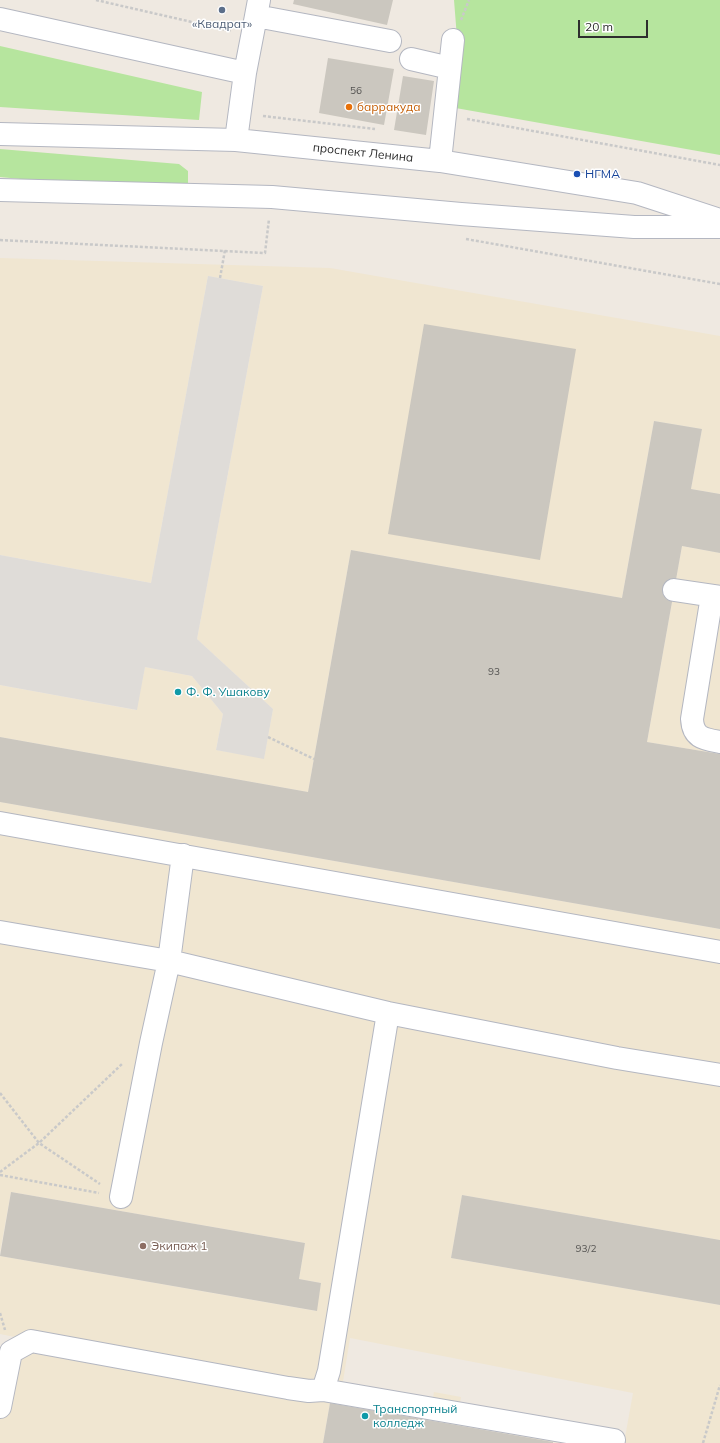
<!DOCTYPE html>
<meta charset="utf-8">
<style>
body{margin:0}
#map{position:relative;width:720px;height:1443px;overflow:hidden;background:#efe9e1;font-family:Mulish,sans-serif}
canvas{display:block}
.scale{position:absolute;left:578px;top:20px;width:70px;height:18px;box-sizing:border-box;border:2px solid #2e2e2e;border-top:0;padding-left:5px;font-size:12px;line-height:14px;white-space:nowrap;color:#2e2e2e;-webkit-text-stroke:3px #fff;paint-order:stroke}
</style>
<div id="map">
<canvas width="720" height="1443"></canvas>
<div class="scale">20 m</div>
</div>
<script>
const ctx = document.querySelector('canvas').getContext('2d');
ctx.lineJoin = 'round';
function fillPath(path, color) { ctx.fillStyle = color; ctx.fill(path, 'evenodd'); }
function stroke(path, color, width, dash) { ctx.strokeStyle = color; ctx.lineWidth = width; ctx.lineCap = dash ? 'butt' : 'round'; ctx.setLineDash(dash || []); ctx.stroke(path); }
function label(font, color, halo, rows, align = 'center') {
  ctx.font = font + ' Mulish,sans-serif'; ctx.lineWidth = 3; ctx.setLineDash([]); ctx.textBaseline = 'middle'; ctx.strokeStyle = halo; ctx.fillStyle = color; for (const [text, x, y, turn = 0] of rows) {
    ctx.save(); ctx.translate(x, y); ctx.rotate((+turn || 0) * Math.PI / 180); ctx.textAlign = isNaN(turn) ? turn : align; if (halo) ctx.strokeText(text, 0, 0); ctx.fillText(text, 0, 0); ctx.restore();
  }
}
const education = new Path2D(`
 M0 258 330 268 720 336V494L691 489 702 429 654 421 622 598 351 550 308 792 0 737V685L136 710 145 667 192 676 223 714 216 750 264 758 273 709 197 639 263 286 208 276 151 583 0 555Z
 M682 546 720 553V754L647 742Z
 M0 802 720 929V1240L462 1195 451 1258 720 1305V1443H624L633 1393 350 1338 340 1400 430 1415 434 1392 461 1397 457 1420 582 1443H558L330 1403 323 1443H0V1360L15 1337 0 1334V1256L316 1311 321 1283 299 1279 305 1243 11 1192 0 1253Z`);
const green = new Path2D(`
 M454 0H720V155L450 107 459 63Z
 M0 46 202 92 199 120 0 107Z
 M0 149 179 164 188 171V187L177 194 0 177Z`);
const plaza = new Path2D(`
 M208 276 263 286 197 639 273 709 264 759 216 750 223 714 192 676 145 667 137 710 0 685V555L151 583Z`);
const building = new Path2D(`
 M294 0H393L387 25 293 4Z
 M328 58 394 69 384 125 319 113Z
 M403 76 434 81 426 135 394 130Z
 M424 324 576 349 540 560 388 534Z
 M654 421 702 429 691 489 720 494V553L682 546 647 742 720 754V929L0 802V737L308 792 351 550 622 598Z
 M11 1192 305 1243 299 1279 321 1283 317 1311 0 1256Z
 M462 1195 720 1240V1305L451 1258Z
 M330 1403 553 1442V1443H323Z`);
const path = new Path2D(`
 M96 0 231 31
 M461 20 469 0
 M263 116 375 129
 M467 119 720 165
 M466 239 720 284
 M0 240 265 253 269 219
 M220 278 225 250
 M268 737 314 759
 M0 1093 39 1143 100 1184
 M0 1172 39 1143 122 1064
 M0 1175 99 1193
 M0 1313 5 1330
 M703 1443 720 1385`);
const minor = new Path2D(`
 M259 0 256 16 390 41
 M0 19 245 73
 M411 59 450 68
 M0 134 236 140 440 161 637 193 720 220
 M236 140 245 73 256 16
 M440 161 453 40
 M0 190 272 197 461 214 634 227H720
 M674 590 720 597
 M712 596 692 719C693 738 704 739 720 742
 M0 823 720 952
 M0 932 169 961 388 1013 617 1058 720 1075
 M121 1197 151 1043 169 961 183 855
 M323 1390 614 1440
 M0 1407 11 1352 31 1341 288 1388 309 1391 323 1390 329 1371 388 1013`);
const markers = [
 [222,10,4,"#5c6f8a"],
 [349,107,4,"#e8710a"],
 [577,174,4,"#1a4fb4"],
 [178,692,4,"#0f9aa8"],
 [143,1246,4,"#8d6e63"],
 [365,1416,4,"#0f9aa8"]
];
const numberNames = [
 ["56",356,91],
 ["93",494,672],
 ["93/2",586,1249]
];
const serviceNames = [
 ["«Квадрат»",222,24]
];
const foodNames = [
 ["барракуда",357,107]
];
const streetNames = [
 ["проспект Ленина",363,153,6]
];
const transitNames = [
 ["НГМА",585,174]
];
const cultureNames = [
 ["Ф. Ф. Ушакову",186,692],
 ["Транспортный",373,1409],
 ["колледж",373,1423]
];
const educationNames = [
 ["Экипаж 1",151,1246]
];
fillPath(education, '#f0e6d1');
fillPath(green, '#b6e59e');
fillPath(plaza, '#dfdcd8');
fillPath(building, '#cbc7bf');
stroke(minor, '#b4b7c1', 24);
stroke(path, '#c9c9c9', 2.5, [3, 2]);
stroke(minor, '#fff', 22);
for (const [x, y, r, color] of markers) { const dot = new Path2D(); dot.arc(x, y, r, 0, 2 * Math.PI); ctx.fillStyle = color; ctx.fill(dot); stroke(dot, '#fff', 1.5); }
label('10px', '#555452', null, numberNames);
label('12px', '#4e5e75', '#fff', serviceNames);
label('12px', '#c56008', '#fff', foodNames, 'left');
label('12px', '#2e2e2e', '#fff', streetNames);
label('12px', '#164399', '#fff', transitNames, 'left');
label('12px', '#0d838f', '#fff', cultureNames, 'left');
label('12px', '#785e54', '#fff', educationNames, 'left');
</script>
